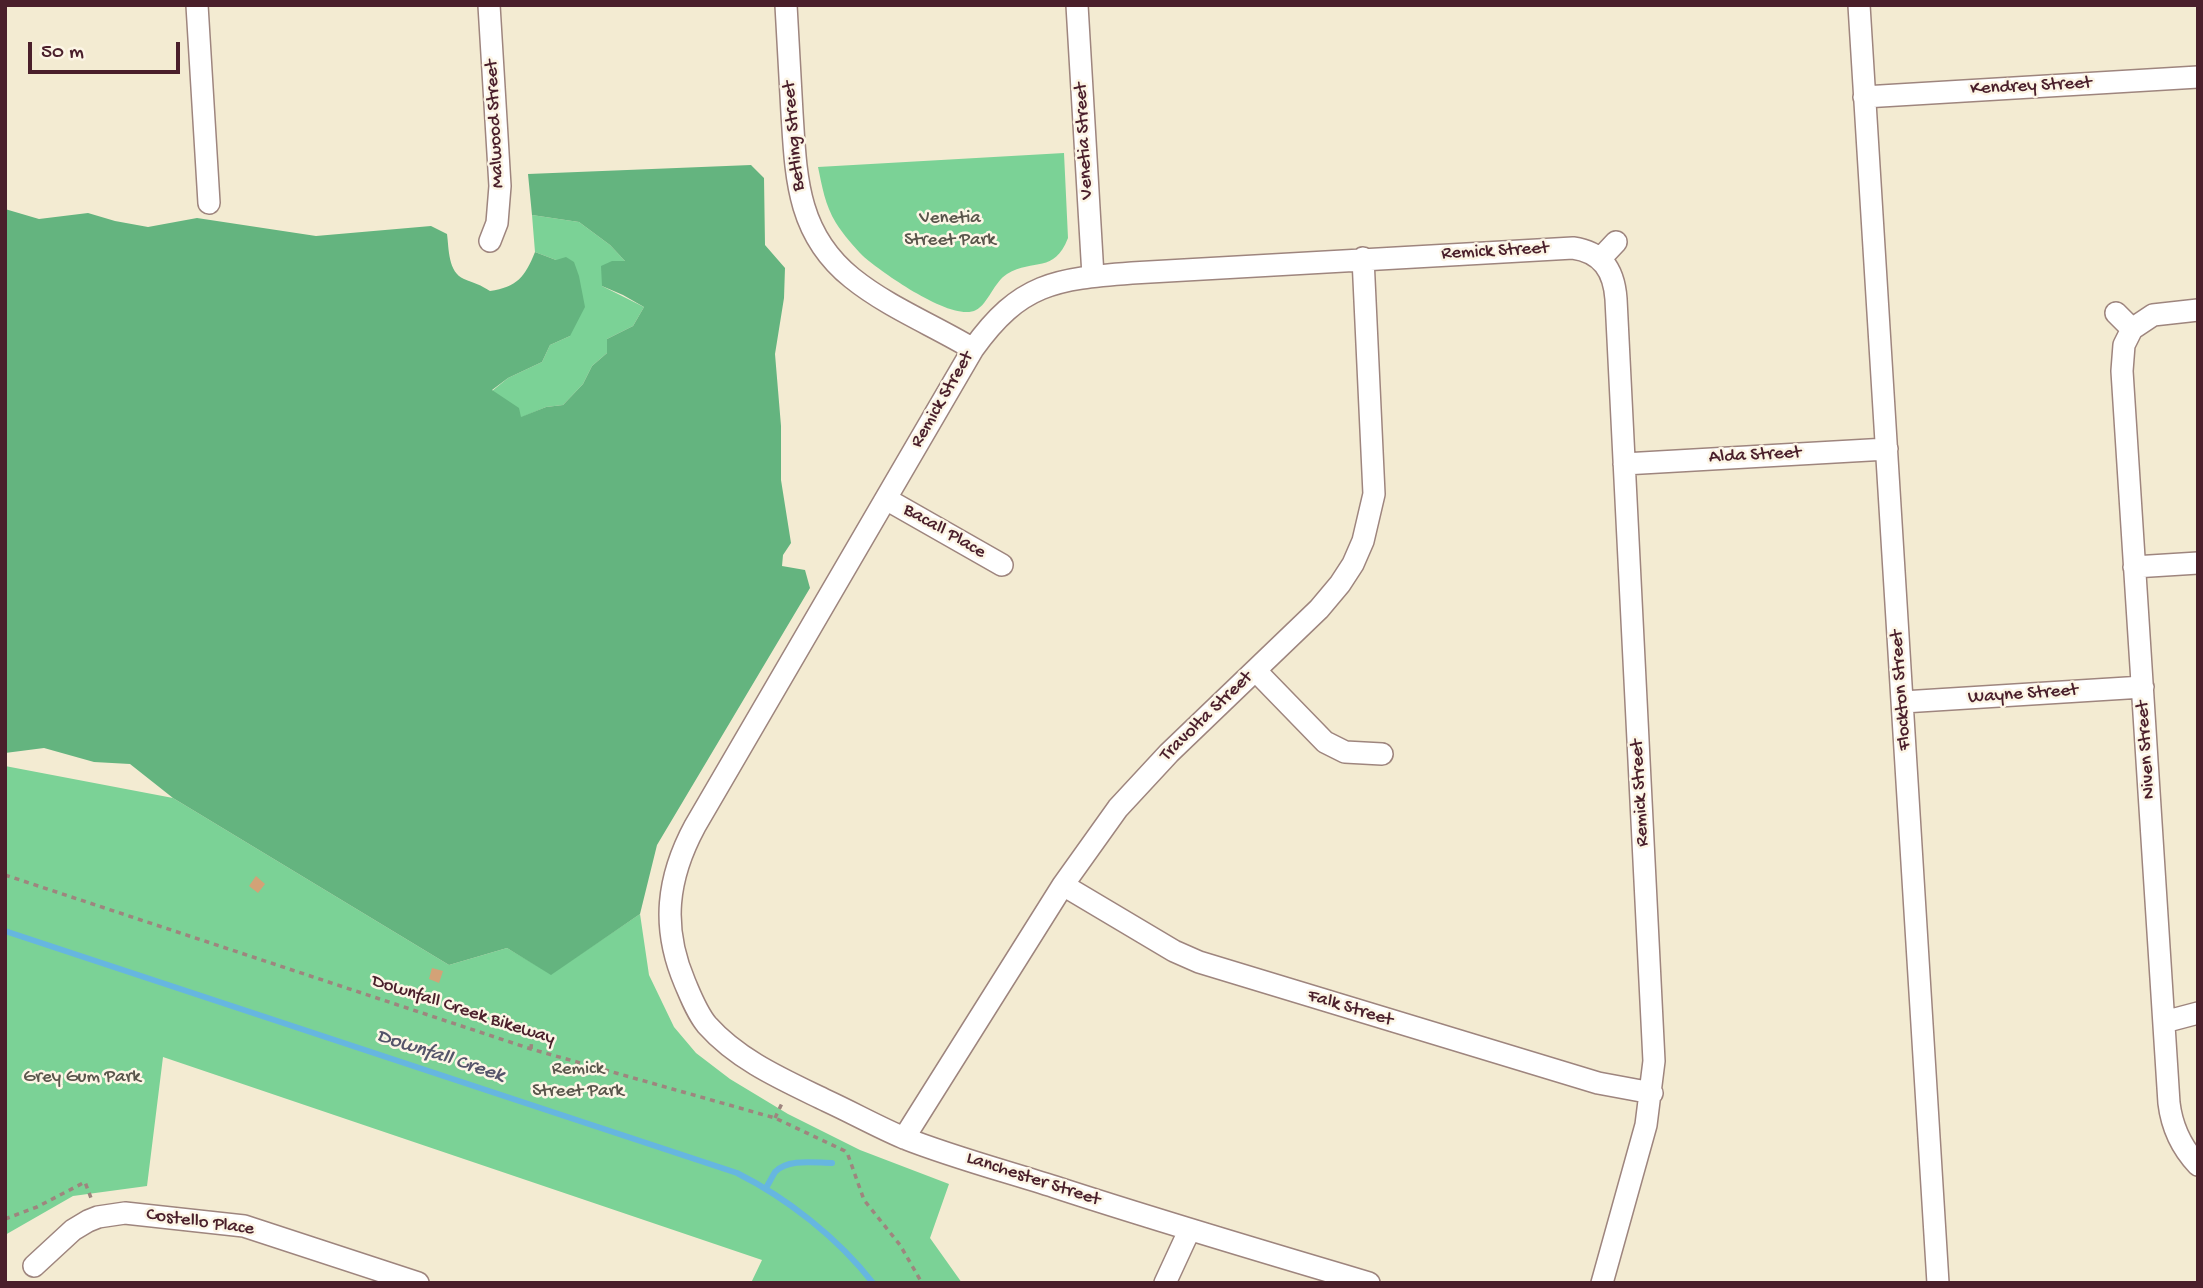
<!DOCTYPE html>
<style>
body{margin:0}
#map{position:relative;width:2203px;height:1288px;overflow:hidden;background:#f3ebd2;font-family:"Gochi Hand",sans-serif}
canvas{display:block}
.frame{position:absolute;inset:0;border:7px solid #4a1f2b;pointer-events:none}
.scale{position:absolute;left:28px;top:42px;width:152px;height:32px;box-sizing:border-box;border:4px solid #4a1f2b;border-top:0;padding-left:9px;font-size:21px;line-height:24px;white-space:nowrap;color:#4a1f2b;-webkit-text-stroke:5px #fcf5e5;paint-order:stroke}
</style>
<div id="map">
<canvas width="2203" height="1288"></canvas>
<div class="frame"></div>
<div class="scale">50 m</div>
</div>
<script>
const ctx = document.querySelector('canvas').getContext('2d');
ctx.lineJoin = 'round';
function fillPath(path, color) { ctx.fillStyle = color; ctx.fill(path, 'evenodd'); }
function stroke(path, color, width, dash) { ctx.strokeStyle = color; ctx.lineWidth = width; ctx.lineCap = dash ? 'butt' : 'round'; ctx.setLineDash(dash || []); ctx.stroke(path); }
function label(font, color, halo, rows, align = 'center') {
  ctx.font = font + ' "Gochi Hand",sans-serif'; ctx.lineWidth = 5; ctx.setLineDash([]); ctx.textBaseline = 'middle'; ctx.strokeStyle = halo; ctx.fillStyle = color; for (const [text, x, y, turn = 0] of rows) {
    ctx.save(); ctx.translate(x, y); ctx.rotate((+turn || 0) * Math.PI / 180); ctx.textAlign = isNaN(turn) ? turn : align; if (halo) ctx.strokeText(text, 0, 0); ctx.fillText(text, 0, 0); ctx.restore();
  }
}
const green = new Path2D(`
 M1064 153 1068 238C1054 274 1034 258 1007 274 994 282 988 304 976 310 953 323 881 272 863 256 854 247 843 234 836 223 825 205 822 186 818 167Z
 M532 215 579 222 610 245 626 262 602 286 644 307 633 326 607 339V353L592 366 583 384 563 405 546 407 520 418 492 391 508 378 542 362 550 345 570 336 556 260 535 252Z
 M5 766 173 798 449 965 507 948 551 974 640 914 649 975 674 1027 696 1053 730 1079 788 1114 860 1150 949 1184 930 1238 962 1283H751L762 1260 163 1057 147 1186 73 1196 5 1235Z`);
const forest = new Path2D(`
 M751 165 764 178 765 245 785 268 784 298 775 354 781 426V480L791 543 783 555 782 566 805 570 810 588 657 845 640 914 551 975 507 948 449 965 173 798 130 764 94 762 44 748 5 753V209L39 219 88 213 115 221 148 227 197 218 316 236 431 226 447 234C449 249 448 272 464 279 474 283 481 285 490 291 517 287 525 277 535 252L556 260 566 257 574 262 579 276 585 307 570 336 550 345 542 362 508 378 492 390 519 408 521 417 546 407 563 405 583 384 592 366 607 353V339L633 326 644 307 623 295 602 286 601 266 612 261H625L610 245 579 222 532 215 528 174Z`);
const stream = new Path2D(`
 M5 931 737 1173C787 1198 838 1238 873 1283
 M766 1188C769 1183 772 1177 775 1172 788 1158 816 1163 832 1163`);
const building = new Path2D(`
 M256 876 265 884 258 893 249 886Z
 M432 968 443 971 439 983 429 979Z`);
const path = new Path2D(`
 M5 875 531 1049 775 1118 845 1151 848 1155 864 1200 900 1245 922 1283
 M531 1049 532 1035
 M775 1118 783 1101
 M5 1219 37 1207 85 1182 91 1198`);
const minor = new Path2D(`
 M197 5 209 203
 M489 5 500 186 497 223 490 241
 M786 5C788 41 790 77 792 113 796 177 797 234 852 278 888 307 933 325 973 349
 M1077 5 1093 276
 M1859 5 1938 1283
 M1864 97 2198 77
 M1600 259 1616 242
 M2116 313 2132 329 2124 345 2122 371 2169 1103C2172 1128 2181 1147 2198 1165
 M2132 329 2153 315 2198 310
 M1624 464 1887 449
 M886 499 1002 565
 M2134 567 2198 563
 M1256 671 1325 742 1345 752 1382 754
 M1903 702 2143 687
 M1063 885 1174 951 1199 962 1598 1083 1652 1093
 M2164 1022 2198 1013
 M904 1138 1063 885 1118 808 1169 753 1319 609 1340 584 1353 564 1363 541 1374 494 1363 258
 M34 1266 73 1230 88 1221 98 1217 125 1213 244 1226 418 1283
 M1165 1283 1189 1231
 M1369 1283C1264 1252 1159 1221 1055 1187 1005 1171 952 1157 904 1138 878 1127 853 1113 827 1101 784 1080 739 1061 707 1025 697 1013 691 997 685 983 661 927 667 878 695 826L973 349C1020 283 1055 279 1132 273L1573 248C1602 252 1614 271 1616 299L1654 1061 1646 1125 1602 1283`);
const streetNames = [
 ["Kendrey Street",2031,87,-3],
 ["Malwood Street",496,124,-93],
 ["Betling Street",795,136,-95],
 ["Venetia Street",1085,141,-93],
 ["Remick Street",1495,252,-3],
 ["Remick Street",943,400,-60],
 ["Alda Street",1755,456,-3],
 ["Bacall Place",944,532,30],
 ["Flockton Street",1902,690,-94],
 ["Wayne Street",2023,695,-4],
 ["Travolta Street",1207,717,-44],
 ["Niven Street",2147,750,-94],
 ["Remick Street",1641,793,-93],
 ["Falk Street",1350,1009,17],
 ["Downfall Creek Bikeway",463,1011,18],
 ["Lanchester Street",1033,1180,18],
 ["Costello Place",200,1223,8]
];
const parkNames = [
 ["Venetia",950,219],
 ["Street Park",950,241],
 ["Remick",578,1070],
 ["Street Park",578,1092],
 ["Grey Gum Park",82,1078]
];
const waterNames = [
 ["Downfall Creek",440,1057,18]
];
fillPath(green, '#7bd296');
fillPath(forest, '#64b47f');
stroke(stream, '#66b6e0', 6);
fillPath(building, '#d3a277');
stroke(minor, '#9e857e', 24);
stroke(path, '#9e857e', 3.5, [5, 5]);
stroke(minor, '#fff', 21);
label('19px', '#4a1f2b', '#fcf5e5', streetNames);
label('19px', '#59554b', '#fcf5e5', parkNames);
label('italic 21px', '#54546a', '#fcf5e5', waterNames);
</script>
